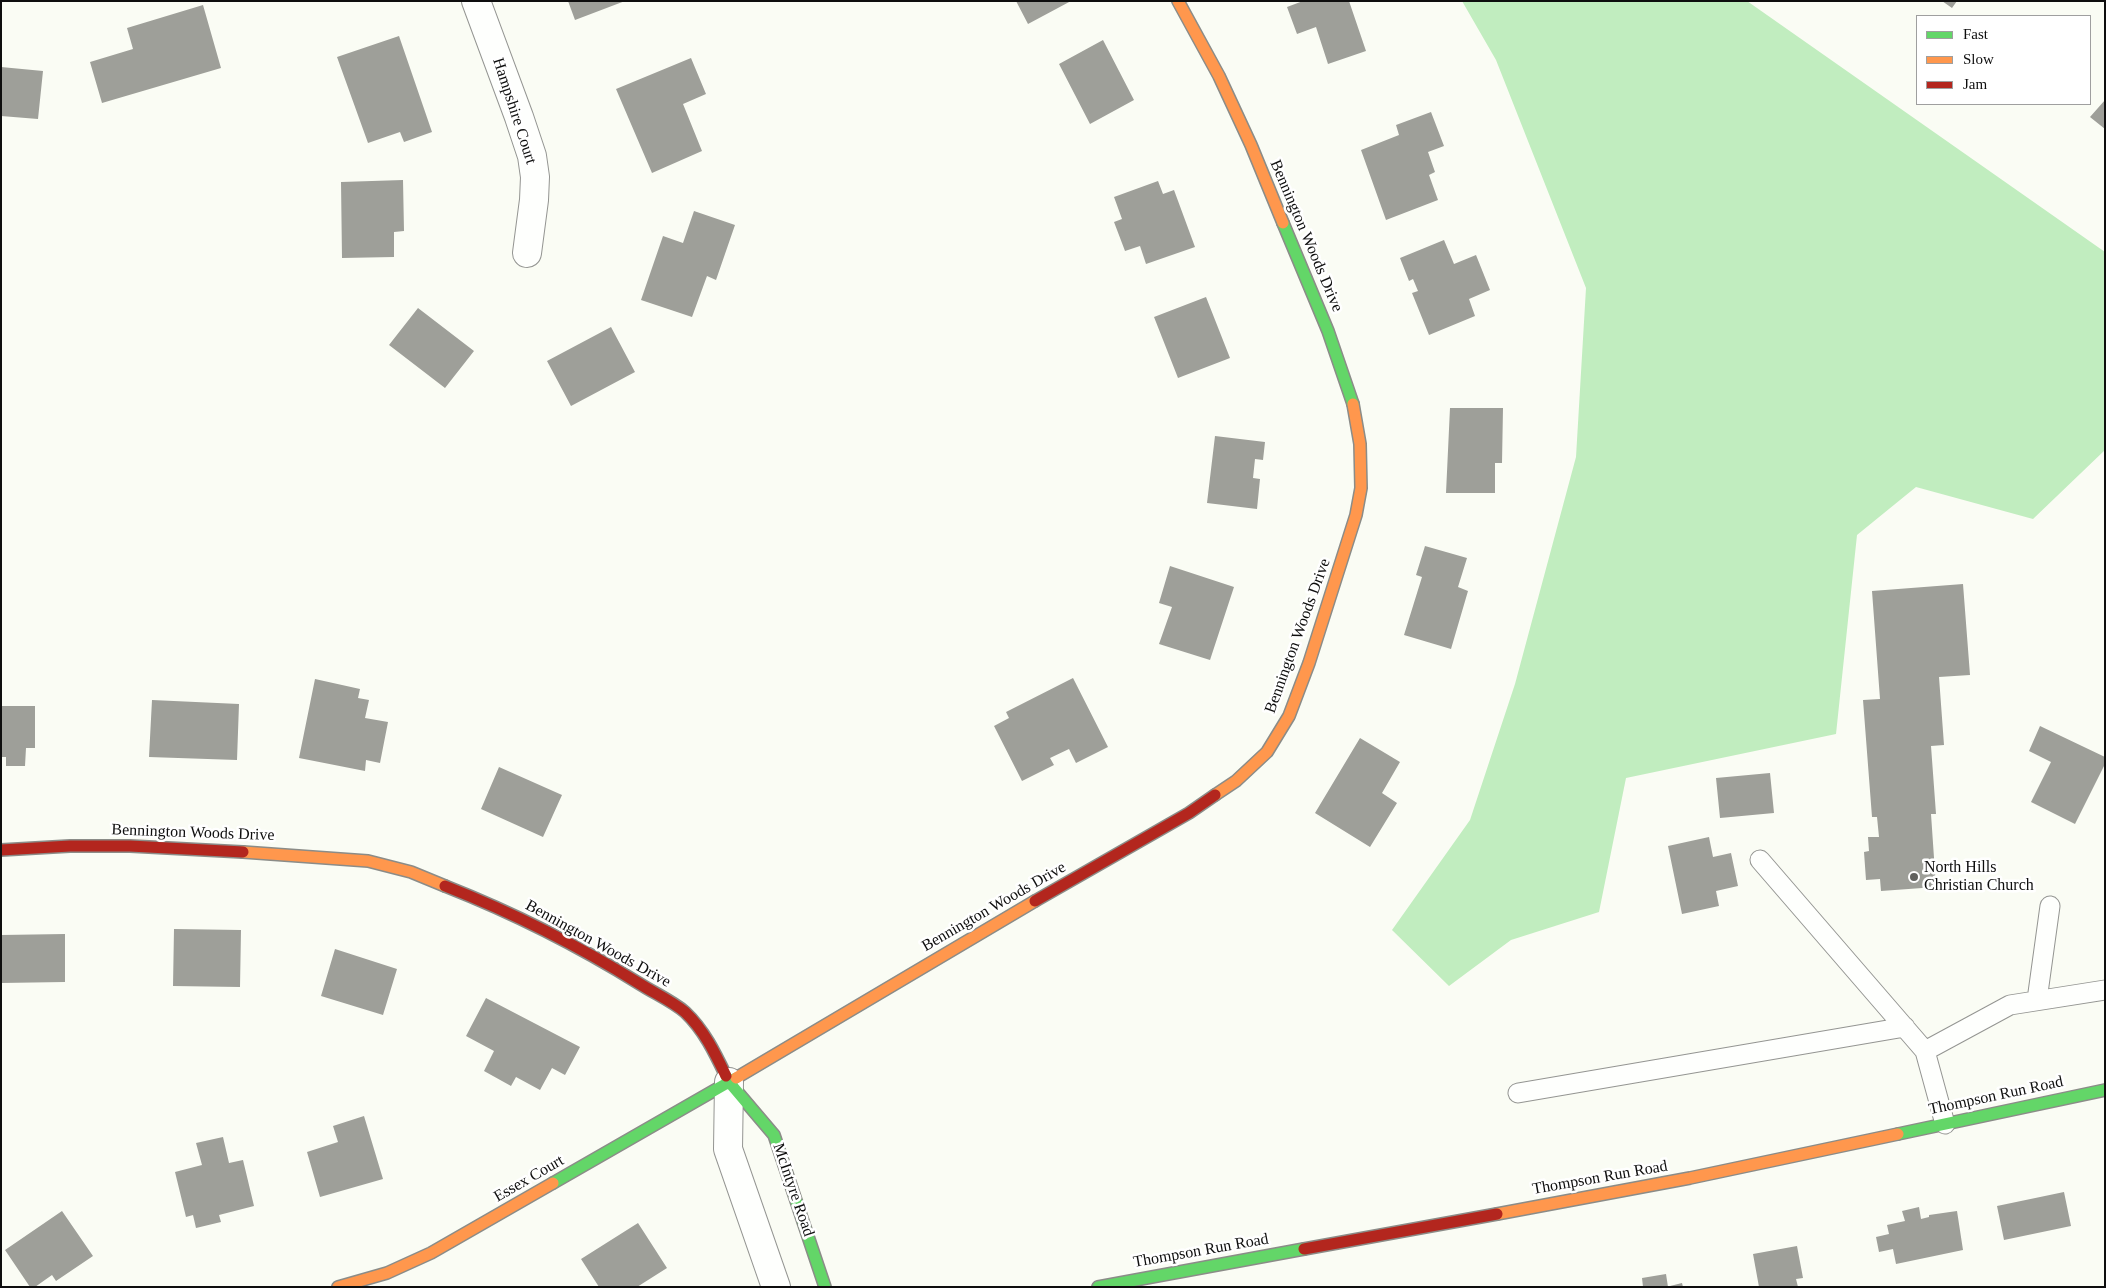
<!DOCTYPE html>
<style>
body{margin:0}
#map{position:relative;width:2106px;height:1288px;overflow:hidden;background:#fafcf4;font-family:"Times New Roman",serif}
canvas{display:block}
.frame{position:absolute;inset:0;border:2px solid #0e0e0e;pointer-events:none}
.legend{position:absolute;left:1916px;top:15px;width:175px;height:90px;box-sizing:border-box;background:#fff;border:1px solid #9f9f9f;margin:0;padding:6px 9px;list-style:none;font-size:15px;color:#0e0e0e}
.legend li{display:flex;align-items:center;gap:10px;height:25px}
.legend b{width:25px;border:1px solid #9f9f9f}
</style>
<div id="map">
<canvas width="2106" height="1288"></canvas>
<div class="frame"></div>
<ul class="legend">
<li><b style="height:6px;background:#63d668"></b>Fast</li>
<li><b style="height:6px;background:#ff974d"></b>Slow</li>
<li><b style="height:6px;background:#b3261e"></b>Jam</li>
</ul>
</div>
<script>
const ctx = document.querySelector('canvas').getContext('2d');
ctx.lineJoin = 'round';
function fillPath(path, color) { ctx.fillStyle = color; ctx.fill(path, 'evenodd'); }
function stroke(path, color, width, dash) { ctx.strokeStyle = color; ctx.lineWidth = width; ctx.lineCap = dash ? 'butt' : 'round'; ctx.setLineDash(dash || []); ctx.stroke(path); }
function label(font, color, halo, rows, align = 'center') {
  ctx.font = font + ' "Times New Roman",serif'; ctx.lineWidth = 5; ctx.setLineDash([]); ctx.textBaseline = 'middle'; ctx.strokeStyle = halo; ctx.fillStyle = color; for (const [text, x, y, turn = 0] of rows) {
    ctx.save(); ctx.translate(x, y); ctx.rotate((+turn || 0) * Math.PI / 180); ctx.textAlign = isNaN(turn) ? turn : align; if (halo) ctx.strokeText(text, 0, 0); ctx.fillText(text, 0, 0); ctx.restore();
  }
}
const forest = new Path2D(`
 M1462 1H1747L2105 252V450L2033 519 1916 487 1857 535 1836 734 1626 778 1599 912 1511 940 1449 986 1392 930 1470 820 1515 684 1576 457 1586 288 1496 60Z`);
const building = new Path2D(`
 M568 1H625L575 20Z
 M1016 1H1071L1028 24Z
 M1303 1H1349L1366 51 1328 64 1316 27 1297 34 1287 7Z
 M1942 1H1957L1952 8Z
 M203 5 221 68 102 103 90 62 133 49 127 28Z
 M399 36 432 132 404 142 400 132 368 143 337 57Z
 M1103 40 1134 100 1090 124 1059 64Z
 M691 58 706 94 683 104 702 151 652 173 616 89Z
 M1 67 43 71 38 119 1 116Z
 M2105 100V129L2090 117Z
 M1431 112 1444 146 1428 152 1435 172 1429 175 1438 200 1386 220 1361 150 1399 135 1396 125Z
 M403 180 404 231 394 232V257L342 258 341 182Z
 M1158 181 1163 194 1174 190 1195 247 1146 264 1140 246 1125 251 1114 222 1122 219 1114 197Z
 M694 211 735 225 716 280 707 276 692 317 641 300 663 236 683 243Z
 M1444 240 1454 264 1476 255 1490 290 1469 299 1475 316 1429 335 1412 293 1418 291 1413 279 1409 281 1400 258Z
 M1206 297 1230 358 1178 378 1154 317Z
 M418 308 474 351 445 388 389 345Z
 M611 327 635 372 571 406 547 361Z
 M1450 408H1503L1502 463H1495V493H1446Z
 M1215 436 1265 442 1263 460 1255 459 1253 478 1260 479 1257 509 1207 503Z
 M1425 546 1467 558 1458 587 1468 591 1451 649 1404 635 1422 577 1416 575Z
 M1170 566 1234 587 1210 660 1159 644 1172 607 1159 603Z
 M1963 584 1970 675 1939 677 1944 745 1931 746 1936 814H1931L1936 887 1881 891 1880 879 1866 880 1864 852 1869 851 1868 837H1879L1877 817H1872L1863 700 1880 699 1872 591Z
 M1073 678 1108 747 1076 763 1069 749 1050 758 1054 765 1022 781 994 726 1009 718 1006 712Z
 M315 679 360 689 358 698 369 700 365 718 388 722 380 763 366 760 365 771 299 758Z
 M152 700 239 704 237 760 149 757Z
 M1 706H35V748H26L25 766H6V757H1Z
 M2040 726 2105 757V764L2075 824 2031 802 2051 762 2029 751Z
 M1360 738 1400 762 1382 793 1397 803 1370 847 1315 813Z
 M499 767 562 795 543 837 481 809Z
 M1770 773 1774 813 1720 818 1716 778Z
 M1709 837 1713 857 1731 853 1738 886 1716 891 1719 906 1682 914 1668 846Z
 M174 929 241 930 240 987 173 986Z
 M65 934V982L1 983V935Z
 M335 949 397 969 383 1015 321 996Z
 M486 998 580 1047 565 1075 552 1068 540 1090 516 1077 511 1086 484 1071 494 1051 466 1036Z
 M364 1116 383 1179 320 1197 307 1152 338 1142 333 1126Z
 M223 1137 229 1163 243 1160 254 1206 219 1215 221 1222 196 1228 193 1215 186 1217 175 1172 202 1165 196 1143Z
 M2064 1192 2071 1226 2004 1240 1997 1206Z
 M1919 1207 1921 1219 1929 1217V1215L1957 1211 1963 1250 1896 1264 1893 1249 1879 1252 1876 1237 1889 1234 1887 1225 1905 1221 1902 1211Z
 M62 1211 93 1256 56 1281 52 1275 35 1287H30L5 1250Z
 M638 1223 667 1268 637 1287H599L581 1259Z
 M1797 1246 1803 1278 1796 1279 1798 1287H1759L1753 1254Z
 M1666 1274 1668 1287H1643L1642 1278Z
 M1682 1283 1683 1287H1670V1286Z`);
const lane = new Path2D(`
 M1760 860 1925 1051 1945 1124
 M2037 1000 2050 906
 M1925 1051 2010 1005 2105 990
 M1518 1093 1905 1027`);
const street = new Path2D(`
 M476 1 519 117 532 156 535 177 534 200 527 253
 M729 1082 728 1149 776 1287`);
const fast = new Path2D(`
 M1283 223 1328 331 1353 404
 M726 1076 729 1082 774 1135 825 1287
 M1898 1134 2105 1090
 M553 1183 736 1078
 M1098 1287 1304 1249`);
const slow = new Path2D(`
 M1178 1 1219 76 1251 145 1283 223
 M1215 795 1236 781 1267 752 1289 716 1309 663 1356 515 1361 488 1360 444 1353 404
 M243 852 368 861 411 872 445 886
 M736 1078 1035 901
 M1497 1214 1690 1178 1898 1134
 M338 1287 387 1273 431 1253 553 1183`);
const jam = new Path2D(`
 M1 850 70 846H130L243 852
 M445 886C511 912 579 946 640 984 654 993 672 1001 685 1012 704 1030 715 1053 726 1076
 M1035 901 1189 813 1215 795
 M1304 1249 1497 1214`);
const markers = [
 [1914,877,5,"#61615e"]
];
const streetNames = [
 ["Hampshire Court",514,111,72],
 ["Bennington Woods Drive",1306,236,67],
 ["Bennington Woods Drive",1298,636,-70],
 ["Bennington Woods Drive",193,833,2],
 ["Bennington Woods Drive",994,907,-30],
 ["Bennington Woods Drive",598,944,29],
 ["Thompson Run Road",1996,1096,-12],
 ["Thompson Run Road",1600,1178,-10],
 ["Essex Court",529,1179,-30],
 ["McIntyre Road",793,1190,71],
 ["Thompson Run Road",1201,1251,-10]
];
const poiNames = [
 ["North Hills",1924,868],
 ["Christian Church",1924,886]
];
fillPath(forest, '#c1edbf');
fillPath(building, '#9e9f99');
stroke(lane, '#949592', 21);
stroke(street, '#949592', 30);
stroke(fast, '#8b8c88', 14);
stroke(slow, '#8b8c88', 14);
stroke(jam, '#8b8c88', 14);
stroke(lane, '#fefffd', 19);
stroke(street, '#fefffd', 28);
stroke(fast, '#63d668', 11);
stroke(slow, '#ff974d', 11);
stroke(jam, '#b3261e', 11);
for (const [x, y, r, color] of markers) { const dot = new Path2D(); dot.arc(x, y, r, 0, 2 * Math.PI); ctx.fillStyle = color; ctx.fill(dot); stroke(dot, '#fff', 2); }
label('16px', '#0e0e0e', '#fff', streetNames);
label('16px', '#0e0e0e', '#fff', poiNames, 'left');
</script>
